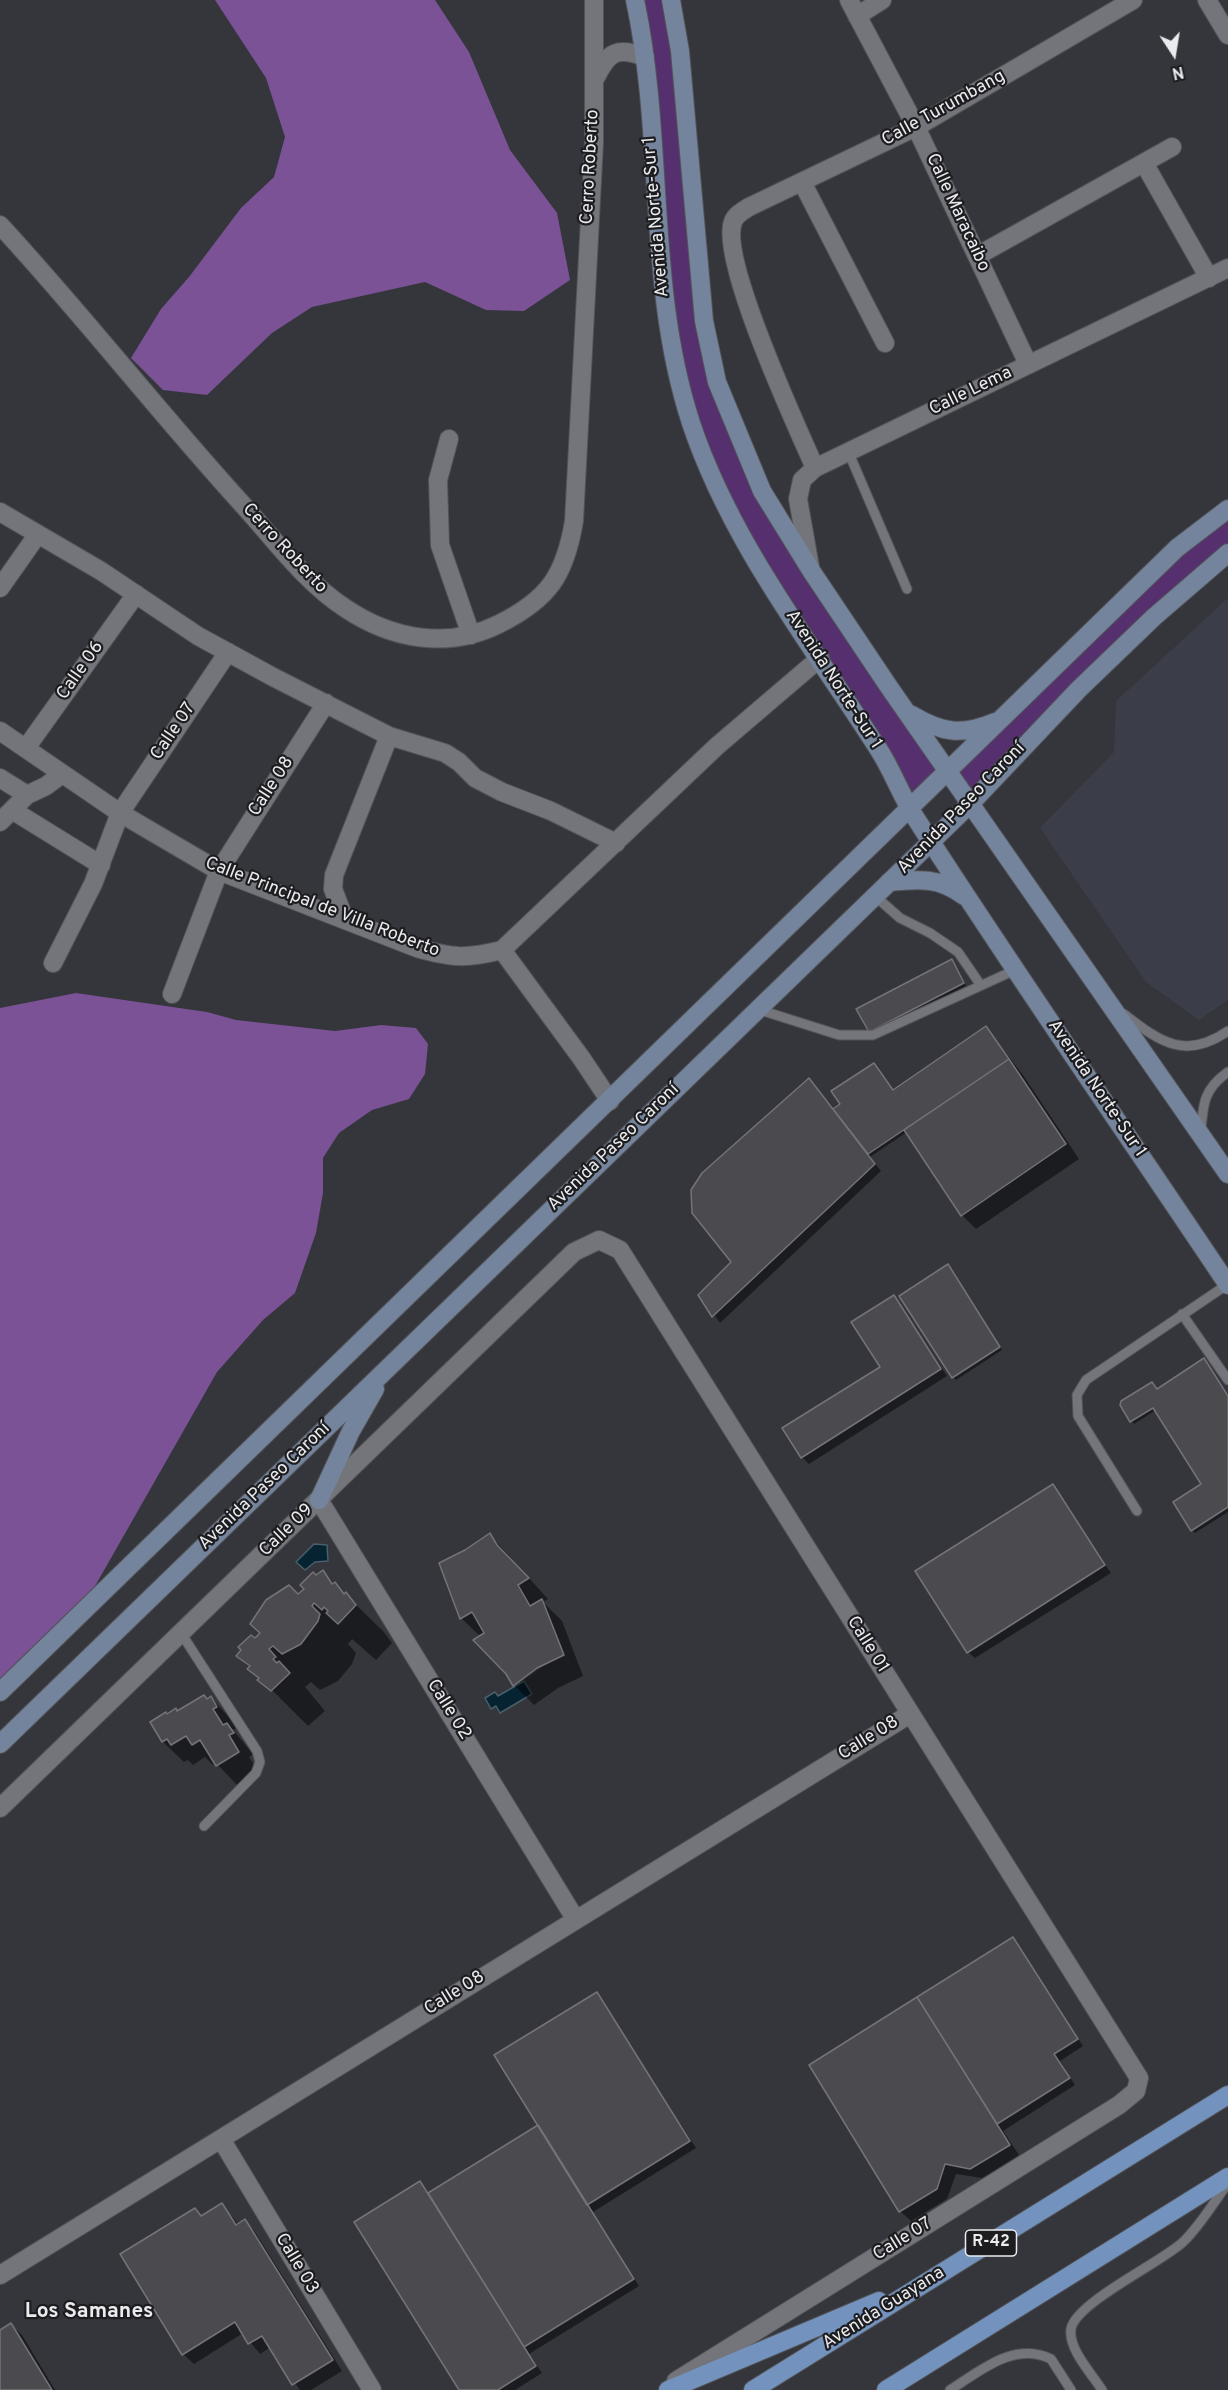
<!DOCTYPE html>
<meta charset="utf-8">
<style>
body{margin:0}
#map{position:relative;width:1228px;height:2390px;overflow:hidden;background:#34363b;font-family:Overpass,sans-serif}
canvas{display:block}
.north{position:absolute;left:1144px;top:24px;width:60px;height:60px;-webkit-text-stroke:4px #1d1d20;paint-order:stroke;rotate:168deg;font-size:16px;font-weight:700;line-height:24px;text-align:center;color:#eaebee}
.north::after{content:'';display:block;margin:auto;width:21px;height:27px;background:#eaebee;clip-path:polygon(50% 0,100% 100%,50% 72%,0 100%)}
</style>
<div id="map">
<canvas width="1228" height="2390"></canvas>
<div class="north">N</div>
</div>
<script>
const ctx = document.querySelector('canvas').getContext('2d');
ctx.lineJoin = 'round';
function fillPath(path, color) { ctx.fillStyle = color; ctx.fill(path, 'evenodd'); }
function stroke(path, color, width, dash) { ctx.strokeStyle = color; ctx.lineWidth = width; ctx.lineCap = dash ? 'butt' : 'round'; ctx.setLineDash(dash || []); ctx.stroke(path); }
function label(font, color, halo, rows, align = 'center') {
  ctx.font = font + ' Overpass,sans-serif'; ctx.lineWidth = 4.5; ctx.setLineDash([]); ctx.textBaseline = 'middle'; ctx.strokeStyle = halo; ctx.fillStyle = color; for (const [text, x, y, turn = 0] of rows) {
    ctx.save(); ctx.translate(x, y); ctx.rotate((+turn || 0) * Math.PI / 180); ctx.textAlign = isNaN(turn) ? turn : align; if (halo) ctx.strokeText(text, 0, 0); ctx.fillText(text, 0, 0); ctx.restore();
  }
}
const built = new Path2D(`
 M1228 598V1000L1199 1020 1146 982 1040 828 1114 752 1116 701Z`);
const green = new Path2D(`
 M635 0H671L700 288 746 456 949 771 1228 509V553L971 803 949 772 910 809 772 587 680 387Z`);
const forest = new Path2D(`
 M215 0H435L469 52 510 150 557 213 570 280 524 311 486 310 425 282 312 307 272 333 207 395 163 390 131 358 161 309 189 277 241 208 274 177 285 137 266 78Z
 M76 993 207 1012 236 1020 335 1031 381 1025 416 1028 428 1044 425 1074 409 1099 372 1110 339 1133 323 1158V1193L316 1233 295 1293 263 1320 217 1372 78 1616 0 1691V1008Z`);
const water = new Path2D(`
 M314 1544 327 1545 328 1561 315 1562 305 1570 296 1562Z
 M524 1681 532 1694 500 1713 496 1706 491 1709 485 1698 495 1692 498 1696Z`);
const shadow = new Path2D(`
 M952 960 966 986 873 1034 870 1032Z
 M989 1031 1023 1075 1079 1159 976 1229 962 1215 907 1132 870 1157 881 1171 720 1323 700 1295 733 1262 693 1213 691 1200 698 1180 809 1080 834 1110 893 1091Z
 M951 1269 1002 1350 956 1380 953 1377Z
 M894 1297 947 1376 809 1464 802 1457 882 1367Z
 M1157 1390 1228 1396V1512L1195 1533 1192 1530 1204 1484 1156 1410 1134 1424 1132 1421Z
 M1053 1486 1111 1573 975 1658 968 1652Z
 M490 1535 548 1599 543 1602 562 1621 583 1676 558 1688 534 1705 515 1686 544 1665 542 1663 514 1685 481 1637 461 1618 466 1551Z
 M322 1572 383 1631 392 1643 376 1660 352 1639 348 1644 356 1653 352 1664 338 1681 320 1690 311 1682 305 1687 325 1711 308 1726 238 1656Z
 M211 1698 231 1719 237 1728 233 1730 253 1754 249 1757 259 1773 238 1786 216 1763 213 1765 205 1757 193 1765 188 1760 184 1762 163 1742 152 1723Z
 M1013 1938 1083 2046 1060 2061 1075 2085 1003 2131 1019 2155 982 2178 956 2174 947 2199 911 2221 900 2211 811 2065Z
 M596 1994 696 2148 593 2212 639 2286 529 2354 542 2373 515 2390H461L420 2183 429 2194 540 2126Z
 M222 2205 239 2225 245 2221 255 2232 342 2371 311 2390H300L271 2347 260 2354 243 2333 194 2364 183 2354 195 2210 202 2217Z
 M11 2325 22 2335 55 2390H0V2332Z`);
const building = new Path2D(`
 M952 959 964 983 869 1032 856 1009Z
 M986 1026 1009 1059 868 1154 833 1109 840 1104 831 1091 874 1063 893 1090Z
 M1009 1059 1066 1144 961 1216 904 1130Z
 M809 1078 875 1164 712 1317 698 1295 731 1262 692 1213 691 1190 702 1173Z
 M948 1264 1000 1347 952 1378 899 1296Z
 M894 1295 941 1369 801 1458 782 1428 880 1367 851 1322Z
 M1204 1358 1228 1396V1507L1191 1531 1173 1502 1201 1484 1153 1408 1130 1422 1120 1405 1121 1401 1152 1382 1157 1389Z
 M1053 1484 1105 1565 967 1653 915 1571Z
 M490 1533 497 1545 529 1578 518 1585 530 1606 542 1599 564 1655 537 1668 513 1686 506 1674 473 1640 484 1633 472 1612 460 1619 439 1563 465 1550Z
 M323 1570 332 1584 335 1582 344 1594 346 1592 356 1605 338 1624 326 1613 328 1611 324 1607 322 1610 314 1603 312 1606 320 1614 318 1621 301 1644 282 1654 273 1646 269 1649 276 1657 273 1659 277 1663 279 1661 290 1673 271 1691 257 1680 259 1678 247 1669 250 1666 236 1656 241 1650 238 1647 251 1635 255 1638 260 1633 250 1624 266 1600 289 1585 298 1594 304 1589 300 1585 313 1572 316 1575Z
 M204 1695 207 1699 211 1696 217 1707 213 1709 223 1725 227 1723 234 1733 229 1735 239 1752 216 1766 200 1740 192 1745 186 1736 171 1745 167 1739 162 1742 150 1722 166 1712 167 1714 176 1708 177 1711Z
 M1013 1937 1078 2039 1054 2054 1070 2078 997 2124 917 1997Z
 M597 1992 690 2141 587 2205 494 2055Z
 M917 1997 1010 2145 970 2169 945 2164 937 2189 899 2212 809 2065Z
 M538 2125 634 2279 524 2347 428 2193Z
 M420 2181 536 2366 498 2390H459L354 2222Z
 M222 2203 236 2225 245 2219 333 2360 292 2385 262 2336 248 2344 235 2322 182 2355 120 2254 195 2208 201 2216Z
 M11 2323 52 2390H0V2330Z`);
const lane = new Path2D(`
 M848 451 907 589
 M875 896 900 918 930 933 958 952 980 984
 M757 1009 839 1035H873L1015 970
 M1124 1014C1161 1043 1186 1060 1228 1031
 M1201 1131C1203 1103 1204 1089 1228 1072
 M1182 1314 1228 1380
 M1137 1511 1078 1416 1077 1395 1086 1380 1228 1284
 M181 1633 257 1751 260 1762 256 1773 204 1826
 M950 2390C980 2371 1014 2341 1051 2359L1071 2390
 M1102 2390C1092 2374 1068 2349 1071 2329 1075 2303 1162 2262 1183 2242 1200 2226 1214 2202 1228 2183`);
const street = new Path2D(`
 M849 0 916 127 1028 364
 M1207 0 1228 35
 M857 16 882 0
 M596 77C609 51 617 47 645 57
 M1144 163 1209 278
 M802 182 885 343
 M0 225C84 316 160 414 243 505 275 540 305 582 345 608 391 639 447 650 499 624 549 599 565 575 574 521L594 143V0
 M977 256 1172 147
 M449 439 438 480 440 545 471 635
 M815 468C797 427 719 259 733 222 735 215 743 211 749 207L916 127 1133 0
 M0 512 101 571 198 636 273 677 389 736 445 753 459 762 475 778 502 792 551 811 616 843
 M810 567 798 499 802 480 815 468 1228 268
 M0 588 38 534
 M0 731 120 813 219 871 417 948C453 958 465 959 502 950L717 746 820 658
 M26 748 136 594
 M0 778 27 795
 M12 810 101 865
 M0 822 27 795 46 786 62 774
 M345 920 333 889 334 875 389 736
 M502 950 582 1059 610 1101
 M53 963 93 884 120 813 228 652
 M172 994 219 871 326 703
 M319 1500 576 1920
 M0 1808 574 1252 599 1240 620 1250 1139 2078 1136 2091 1119 2105 676 2381
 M221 2139 372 2390
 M0 2275 910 1714`);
const secondary = new Path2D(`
 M635 0C665 140 646 286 691 423 731 543 812 645 879 750 892 770 900 793 913 814 1015 973 1123 1128 1228 1285
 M671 0 680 51 704 321 717 382 762 491 812 572 889 687 1228 1174
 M912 715C942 733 962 736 995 722
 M889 882C918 879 940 877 964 896
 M319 1500 351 1431 375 1389
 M0 1692 1177 548 1228 509
 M0 1744 971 803 1079 689 1154 617 1228 553`);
const primary = new Path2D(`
 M668 2390 879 2301
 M753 2390 1228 2095
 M886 2390 1228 2177`);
const shields = [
 [991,2243,51]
];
const shieldNames = [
 ["R-42",991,2243]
];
const streetNames = [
 ["Calle Turumbang",944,109,-29],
 ["Cerro Roberto",591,167,-87],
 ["Calle Maracaibo",957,213,65],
 ["Avenida Norte-Sur 1",657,217,-95],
 ["Calle Lema",971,392,-26],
 ["Cerro Roberto",284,549,47],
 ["Calle 06",81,671,-55],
 ["Avenida Norte-Sur 1",833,680,57],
 ["Calle 07",174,732,-56],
 ["Calle 08",272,787,-57],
 ["Avenida Paseo Caroní",962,809,-46],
 ["Calle Principal de Villa Roberto",322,908,21],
 ["Avenida Norte-Sur 1",1096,1089,56],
 ["Avenida Paseo Caroní",614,1148,-44],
 ["Avenida Paseo Caroní",265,1487,-44],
 ["Calle 09",287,1531,-44],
 ["Calle 01",867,1645,58],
 ["Calle 02",448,1710,58],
 ["Calle 08",869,1739,-32],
 ["Calle 08",455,1994,-32],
 ["Calle 07",903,2240,-32],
 ["Calle 03",296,2264,59],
 ["Avenida Guayana",884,2309,-32]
];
const quarterNames = [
 ["Los Samanes",89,2313]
];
fillPath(built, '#3b3e49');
fillPath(green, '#56306e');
fillPath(forest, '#7a5295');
fillPath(water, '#062332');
stroke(water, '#4a5f6a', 1.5);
fillPath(shadow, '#0007');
fillPath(building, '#4b4a4f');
stroke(building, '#747379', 1.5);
stroke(lane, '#525357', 11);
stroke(street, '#525357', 20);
stroke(secondary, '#525357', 20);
stroke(primary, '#525357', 20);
stroke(lane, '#74757b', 9);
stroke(street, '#74757b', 18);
stroke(secondary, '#74849c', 18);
stroke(primary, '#7393be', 18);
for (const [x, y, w] of shields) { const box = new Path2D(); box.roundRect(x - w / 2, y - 13, w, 26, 4.5); ctx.fillStyle = '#1d1d20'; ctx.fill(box); stroke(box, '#eaebee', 1.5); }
label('bold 16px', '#eaebee', null, shieldNames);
label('18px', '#eaebee', '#1d1d20', streetNames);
label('bold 21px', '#eaebee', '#1d1d20', quarterNames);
</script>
